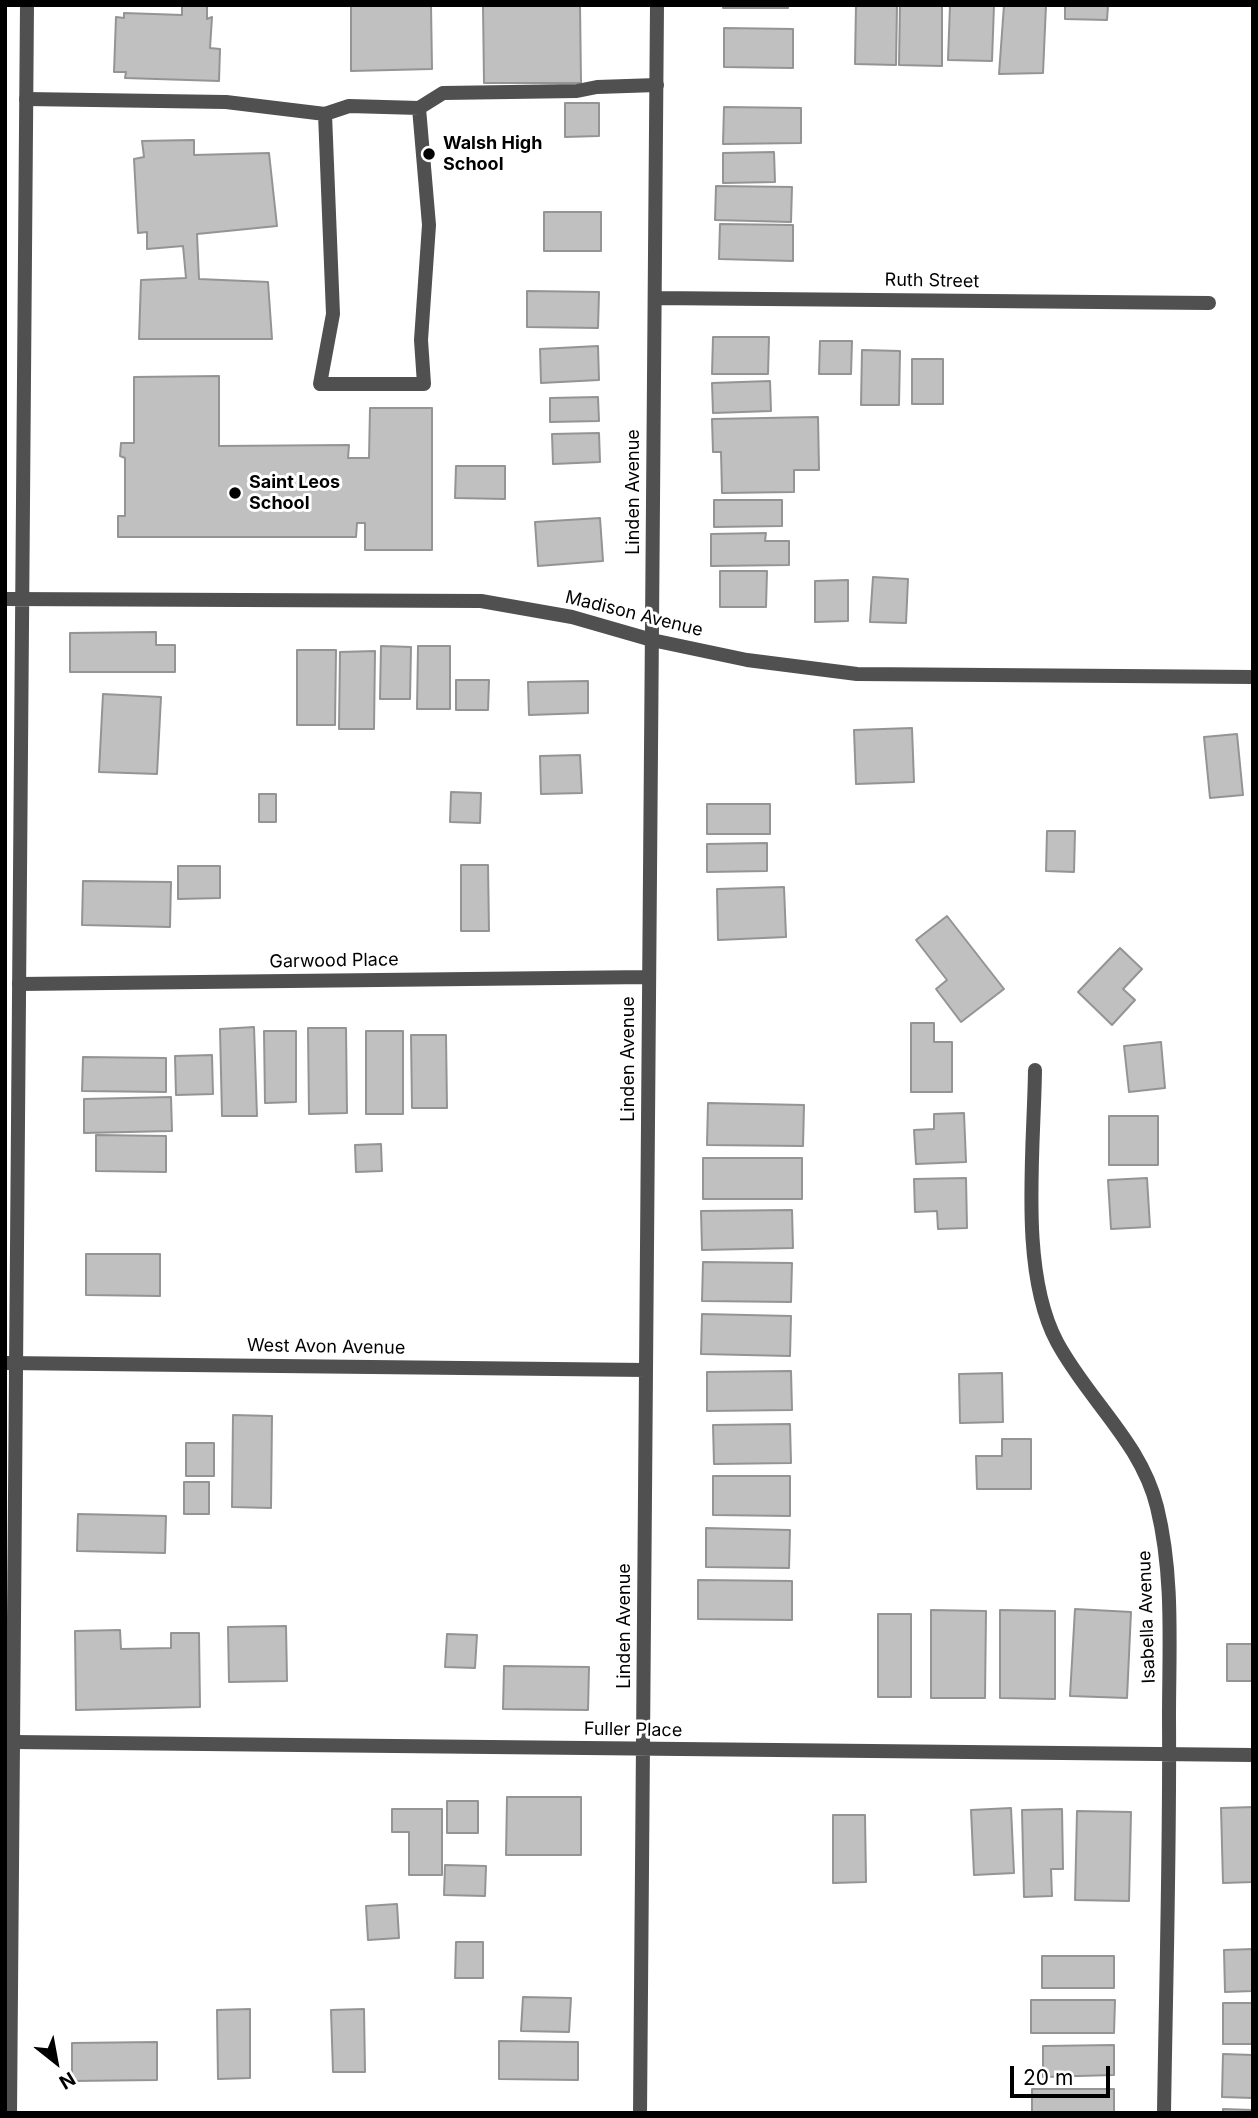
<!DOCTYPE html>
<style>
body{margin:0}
#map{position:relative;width:1258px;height:2118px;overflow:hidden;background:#fff;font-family:Inter,sans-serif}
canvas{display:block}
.frame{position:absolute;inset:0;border:7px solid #000;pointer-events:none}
.north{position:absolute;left:21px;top:2027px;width:70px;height:70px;-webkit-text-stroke:5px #fff;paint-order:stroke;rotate:149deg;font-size:19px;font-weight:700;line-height:28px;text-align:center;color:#000}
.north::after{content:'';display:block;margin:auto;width:24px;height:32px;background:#000;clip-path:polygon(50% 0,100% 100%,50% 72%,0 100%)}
.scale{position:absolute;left:1010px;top:2066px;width:100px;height:32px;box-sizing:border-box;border:4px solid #000;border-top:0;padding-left:9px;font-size:21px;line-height:24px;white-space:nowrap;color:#000;-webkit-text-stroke:5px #fff;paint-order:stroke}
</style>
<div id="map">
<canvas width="1258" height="2118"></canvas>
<div class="frame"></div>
<div class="north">N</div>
<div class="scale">20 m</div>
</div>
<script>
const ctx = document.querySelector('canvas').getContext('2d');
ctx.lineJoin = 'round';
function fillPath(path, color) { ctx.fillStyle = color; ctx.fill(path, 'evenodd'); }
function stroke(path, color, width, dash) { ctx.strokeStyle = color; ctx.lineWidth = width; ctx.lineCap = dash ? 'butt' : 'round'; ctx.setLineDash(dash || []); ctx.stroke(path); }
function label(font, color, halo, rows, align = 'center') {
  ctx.font = font + ' Inter,sans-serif'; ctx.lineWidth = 6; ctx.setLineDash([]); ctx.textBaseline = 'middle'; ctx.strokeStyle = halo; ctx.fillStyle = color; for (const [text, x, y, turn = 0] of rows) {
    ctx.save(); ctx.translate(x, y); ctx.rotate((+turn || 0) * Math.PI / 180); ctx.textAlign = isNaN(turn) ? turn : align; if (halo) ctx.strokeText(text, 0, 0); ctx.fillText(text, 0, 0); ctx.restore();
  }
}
const building = new Path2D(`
 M182 5H207V19L212 17 210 48 220 49 219 81 125 78 126 72H114L116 17 124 18V13L182 15Z
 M351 5H431L432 69 351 71Z
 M483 5H580L581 83H484Z
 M723 5H788V8H723Z
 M856 5H897L896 65 855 64Z
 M900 5H942V66L899 65Z
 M950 5H994L992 61 948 60Z
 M1004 5H1046L1043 73 999 74Z
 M1065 5H1108L1107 20 1065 19Z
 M724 28 793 29V68L724 67Z
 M565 103H599V136L565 137Z
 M724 107 801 108V143L723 144Z
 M194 140V155L269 153 277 226 197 234 199 279 268 282 272 339H139L141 280 186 278 183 246 147 249V232L138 233 134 159 144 157 142 141Z
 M774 152 775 182 723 183V153Z
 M716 186 792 187 791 222 715 220Z
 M544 212H601V251H544Z
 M720 224 793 225V261L719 259Z
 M527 291 599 292 598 328 527 327Z
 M713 337H769L768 374H712Z
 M820 341H852L851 374H819Z
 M598 346 599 380 541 383 540 349Z
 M862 350 900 351 899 405H861Z
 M912 359H943V404H912Z
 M219 376V446L349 445 348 458H369L370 408H432V550H365V523H357L356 537H118V516H125V458L120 456 121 443H134V377Z
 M770 381 771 411 713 413 712 383Z
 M598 397 599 421 550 422V398Z
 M818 417 819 470H794V492L722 493 721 452H713L712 419Z
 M599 433 600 462 553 464 552 434Z
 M456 466H505V499L455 498Z
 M714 500H782V526L714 527Z
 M600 518 603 561 538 566 535 522Z
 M766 533 765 541H789V565L711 566V534Z
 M720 571H767L766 607H720Z
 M873 577 908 579 906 623 870 622Z
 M848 580V621L815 622V581Z
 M156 632V645H175V672H70V633Z
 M381 646 411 647 410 699H380Z
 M418 646H450V709H417Z
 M297 650H336L335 725H297Z
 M375 651 374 729H339L340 652Z
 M456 680H489L488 710H456Z
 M588 681V713L529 715 528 682Z
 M103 694 161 697 157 774 99 772Z
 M912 728 914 782 856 784 854 730Z
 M1237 734 1243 795 1210 798 1204 737Z
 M580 755 582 793 541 794 540 756Z
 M451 792 481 793 480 823 450 822Z
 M259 794H276V822H259Z
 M707 804H770V834H707Z
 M1047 831H1075L1074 872 1046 871Z
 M767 843V871L707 872V844Z
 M461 865H488L489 931H461Z
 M178 866H220V898L178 899Z
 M83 881 171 882 170 927 82 925Z
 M784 887 786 937 718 940 717 889Z
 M947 916 1004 989 961 1022 936 989 947 980 916 940Z
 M1120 948 1142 969 1123 989 1135 1000 1112 1025 1078 992Z
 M911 1023H934V1042H952V1092H911Z
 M254 1027 257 1116H222L220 1029Z
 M308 1028H346L347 1113 309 1114Z
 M264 1031H296V1102L265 1103Z
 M366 1031H403V1114H366Z
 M411 1035H446L447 1108H412Z
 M1161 1042 1165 1088 1129 1092 1124 1046Z
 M212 1055 213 1094 176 1095 175 1056Z
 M83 1057 166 1058V1092L82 1091Z
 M171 1097 172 1131 84 1133V1099Z
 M708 1103 804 1105 803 1146 707 1145Z
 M964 1113 966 1162 916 1164 914 1130 934 1129V1114Z
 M1109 1116H1158V1165H1109Z
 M96 1135 166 1136V1172L96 1171Z
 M381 1144 382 1171 356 1172 355 1145Z
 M703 1158H802V1199H703Z
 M966 1178 967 1228 938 1229 937 1211 915 1212 914 1179Z
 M1147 1178 1150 1227 1111 1229 1108 1180Z
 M792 1210 793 1248 702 1250 701 1211Z
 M86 1254H160V1296L86 1295Z
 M703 1262 792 1263 791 1302 702 1301Z
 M702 1314 791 1316 790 1356 701 1354Z
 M791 1371 792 1410 707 1411V1372Z
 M1002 1373 1003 1422 960 1423 959 1374Z
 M233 1415 272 1416 271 1508 232 1507Z
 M790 1424 791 1463 714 1464 713 1425Z
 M1002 1439H1031V1489H977L976 1456H1002Z
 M186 1443H214V1476H186Z
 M713 1476H790V1516L713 1515Z
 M184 1482H209V1514H184Z
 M78 1514 166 1516 165 1553 77 1551Z
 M706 1528 790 1530 789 1568 706 1567Z
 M698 1580 792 1581V1620L698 1619Z
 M1075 1609 1131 1612 1127 1698 1070 1696Z
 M931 1610 986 1611 985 1698H931Z
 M1000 1610 1055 1611V1699L1000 1698Z
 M878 1614H911V1697H878Z
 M286 1626 287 1681 229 1682 228 1627Z
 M120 1630 121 1649 171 1648V1633H199L200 1707 76 1710 75 1631Z
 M447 1634 477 1635 475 1668 445 1667Z
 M1227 1644H1253V1681H1227Z
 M504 1666 589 1667 588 1710 503 1709Z
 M507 1797H581V1855H506Z
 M447 1801H478V1833H447Z
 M1253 1807V1882L1223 1883 1221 1808Z
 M1011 1808 1014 1873 974 1875 971 1810Z
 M392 1809H442V1875H409V1832H392Z
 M1062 1809 1063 1869H1051L1052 1896 1024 1897 1022 1810Z
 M1077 1811 1131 1812 1129 1901 1075 1900Z
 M833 1815H865L866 1882 833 1883Z
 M445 1865 486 1866 485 1896 444 1895Z
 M397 1904 399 1938 368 1940 366 1906Z
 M456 1942H483V1978H455Z
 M1253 1949V1991L1225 1992 1224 1950Z
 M1042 1956H1114V1988H1042Z
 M523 1997 571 1998 569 2032 521 2031Z
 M1031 2000H1115L1114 2033H1031Z
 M1223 2003H1253V2044H1223Z
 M250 2009V2078L218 2079 217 2010Z
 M364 2009 365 2072H333L331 2010Z
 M499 2041 578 2042V2080L499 2079Z
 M157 2042V2080L72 2081V2043Z
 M1114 2045V2075L1043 2077V2046Z
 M1223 2054 1253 2055V2098L1222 2097Z
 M1032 2089H1114V2113H1032Z
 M1223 2109 1253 2110V2113H1223Z`);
const service = new Path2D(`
 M26 99 226 102 325 114 349 106 419 108 443 93 577 91 597 87 657 85
 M325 114 333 314 320 384H424L421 340 429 225 419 108`);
const minor = new Path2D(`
 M655 298 1209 303
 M19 984 649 977
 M1035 1070C1034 1151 1019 1271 1057 1342 1088 1400 1141 1442 1157 1507 1174 1576 1169 1647 1169 1718 1170 1849 1166 1981 1164 2113
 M5 1363 646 1370
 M13 1742 1253 1755
 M640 2113 657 5`);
const tertiary = new Path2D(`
 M5 599 481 601 572 617 652 640 747 660 857 674 1253 677
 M10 2113 27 5`);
const markers = [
 [429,154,7,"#000"],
 [235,493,7,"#000"]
];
const poiNames = [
 ["Walsh High",443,144],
 ["School",443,165],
 ["Saint Leos",249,483],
 ["School",249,504]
];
const streetNames = [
 ["Ruth Street",932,281,1],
 ["Linden Avenue",634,492,-90],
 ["Madison Avenue",634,614,14],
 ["Garwood Place",334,961,-1],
 ["Linden Avenue",629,1059,-90],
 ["West Avon Avenue",326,1347,1],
 ["Isabella Avenue",1147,1617,-92],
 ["Linden Avenue",625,1626,-90],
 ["Fuller Place",633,1730,1]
];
fillPath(building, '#c0c0c0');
stroke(building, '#949494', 2);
stroke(service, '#505050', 14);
stroke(minor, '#505050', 14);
stroke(tertiary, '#505050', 14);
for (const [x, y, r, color] of markers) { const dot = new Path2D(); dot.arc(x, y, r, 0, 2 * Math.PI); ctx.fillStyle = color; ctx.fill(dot); stroke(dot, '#fff', 2.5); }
label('bold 18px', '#000', '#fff', poiNames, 'left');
label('18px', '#000', '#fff', streetNames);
</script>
